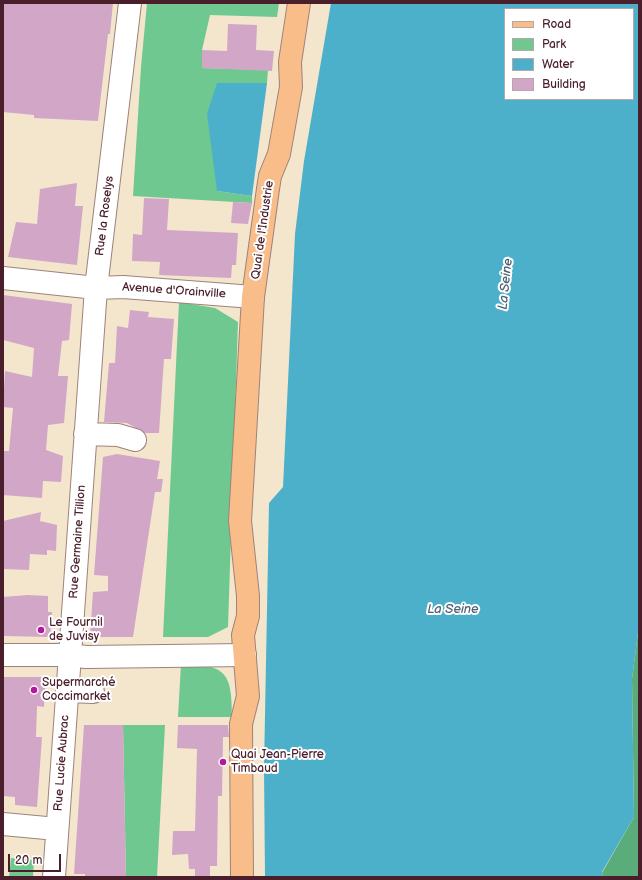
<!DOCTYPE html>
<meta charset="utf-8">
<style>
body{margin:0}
#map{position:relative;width:642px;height:880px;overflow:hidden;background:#f3e6cd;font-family:"Balsamiq Sans",sans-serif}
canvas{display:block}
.frame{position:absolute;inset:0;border:4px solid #4a1f2b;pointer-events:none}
.legend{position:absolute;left:504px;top:8px;width:130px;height:92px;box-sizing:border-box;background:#fff;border:1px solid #b7a5aa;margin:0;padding:5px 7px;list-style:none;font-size:12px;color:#4a1f2b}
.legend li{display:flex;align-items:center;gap:8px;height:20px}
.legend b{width:20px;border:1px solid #b7a5aa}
.scale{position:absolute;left:8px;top:854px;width:53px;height:18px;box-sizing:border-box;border:2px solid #4a1f2b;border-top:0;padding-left:5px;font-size:12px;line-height:14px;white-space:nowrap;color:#4a1f2b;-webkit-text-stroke:3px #fff;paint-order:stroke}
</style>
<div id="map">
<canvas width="642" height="880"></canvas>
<div class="frame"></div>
<ul class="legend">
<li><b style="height:5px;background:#f9bd89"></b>Road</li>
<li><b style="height:11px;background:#6ec890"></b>Park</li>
<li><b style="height:11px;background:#4cb0cb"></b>Water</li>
<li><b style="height:11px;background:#d2a6c7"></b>Building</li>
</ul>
<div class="scale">20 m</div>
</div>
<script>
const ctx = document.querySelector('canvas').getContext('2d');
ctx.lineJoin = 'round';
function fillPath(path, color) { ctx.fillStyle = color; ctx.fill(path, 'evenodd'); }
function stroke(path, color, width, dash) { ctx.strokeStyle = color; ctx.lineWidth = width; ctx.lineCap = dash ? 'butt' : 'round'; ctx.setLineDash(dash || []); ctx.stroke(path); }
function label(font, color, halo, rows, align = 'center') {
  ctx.font = font + ' "Balsamiq Sans",sans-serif'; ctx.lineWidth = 4; ctx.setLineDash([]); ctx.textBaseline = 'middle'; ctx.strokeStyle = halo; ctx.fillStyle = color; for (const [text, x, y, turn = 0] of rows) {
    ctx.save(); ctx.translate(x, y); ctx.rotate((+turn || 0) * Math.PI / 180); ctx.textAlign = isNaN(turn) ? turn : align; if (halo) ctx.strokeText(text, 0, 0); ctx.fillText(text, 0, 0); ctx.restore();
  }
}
const green = new Path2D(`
 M147 3H279L277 17 210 15 202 50V68L268 70 267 83H217V191L252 196V203L133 196 141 67Z
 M179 302 215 308 238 322 228 627 208 637H163Z
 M181 664C226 665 232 672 232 717H178Z
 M123 725H165L157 877H126Z
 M11 858 34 860 33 877H9Z`);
const forest = new Path2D(`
 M639 625V877H603L602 873 634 817 632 679Z`);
const water = new Path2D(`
 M331 3H639V625L632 679 634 817 602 872 603 877H265L264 768 269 503 283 487 295 234 304 161ZM505 9H633V99H505Z
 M217 83H267L252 196 217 191 207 114Z`);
const building = new Path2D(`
 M3 3H113L110 34H108L98 121 34 118V115L3 112Z
 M228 24 257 25 256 50 274 51 272 71 202 68V50L227 51Z
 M77 183 75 206H83L77 265 8 257 16 222 37 224 40 189Z
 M144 198 169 199 167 230 238 233 236 265H232L231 278 159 275 160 262 132 261 133 234 142 235Z
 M233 202 252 203 248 224 231 223Z
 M3 295 72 304 69 340 62 341 58 376H68L64 423 48 425 46 450 63 456 61 482 43 481 42 498 3 495V451H9L13 408 3 407 5 371 32 377 34 348 3 340Z
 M130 310 149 312 148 317 174 319 171 359H164L159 433H145L127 423 104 422 109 363H115L117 326 128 328Z
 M117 454 160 461 157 479H163L161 492H155L133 637H90L93 592 108 591V576L94 575 103 457Z
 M41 512 40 521 57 525 56 551 47 550V555L30 554 29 570 3 569V521Z
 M28 595 48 596V612H52L50 637 3 636V597Z
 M3 677H46L44 707 37 706 36 737H42L37 807 15 805V797L3 796Z
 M84 725H123L126 877H85V874H74Z
 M178 725H228L229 737H223L222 796H218L217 866H210V877H195V869H189L188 854 172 855 173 831H195L197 749 177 748Z`);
const minor = new Path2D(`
 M3 278 96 288 123 287 253 297
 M85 434 118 435 135 440
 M3 655H70L96 288 130 3
 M67 691 93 692
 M3 824 57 829
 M54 877 70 655 86 657 245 655`);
const major = new Path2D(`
 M242 877 241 724 248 696 243 635 248 616V596L240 521 253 297 268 189 270 176 279 154 291 87 290 62 299 3`);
const markers = [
 [41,630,4,"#b5179e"],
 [34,690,4,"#b5179e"],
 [223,762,4,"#b5179e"]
];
const streetNames = [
 ["Rue la Roselys",105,216,-83],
 ["Quai de l'Industrie",263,230,-82],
 ["Avenue d'Orainville",174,291,4],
 ["Rue Germaine Tillion",78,542,-86],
 ["Rue Lucie Aubrac",62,763,-86]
];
const poiNames = [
 ["Le Fournil",49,623],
 ["de Juvisy",49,637],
 ["Supermarché",42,683],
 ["Coccimarket",42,697],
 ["Quai Jean-Pierre",231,755],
 ["Timbaud",231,769]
];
const waterNames = [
 ["La Seine",506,284,-84],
 ["La Seine",453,610]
];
fillPath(green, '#6ec890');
fillPath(forest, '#5aac7a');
fillPath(water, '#4cb0cb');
fillPath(building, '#d2a6c7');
stroke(minor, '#9e827c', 24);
stroke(major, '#9e827c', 24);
stroke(minor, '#fff', 22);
stroke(major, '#f9bd89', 22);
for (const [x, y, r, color] of markers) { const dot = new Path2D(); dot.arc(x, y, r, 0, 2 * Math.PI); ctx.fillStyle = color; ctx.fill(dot); stroke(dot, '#fff', 1.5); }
label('12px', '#4a1f2b', '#fff', streetNames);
label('12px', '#4a1f2b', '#fff', poiNames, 'left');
label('italic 13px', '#4b6073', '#fff', waterNames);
</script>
